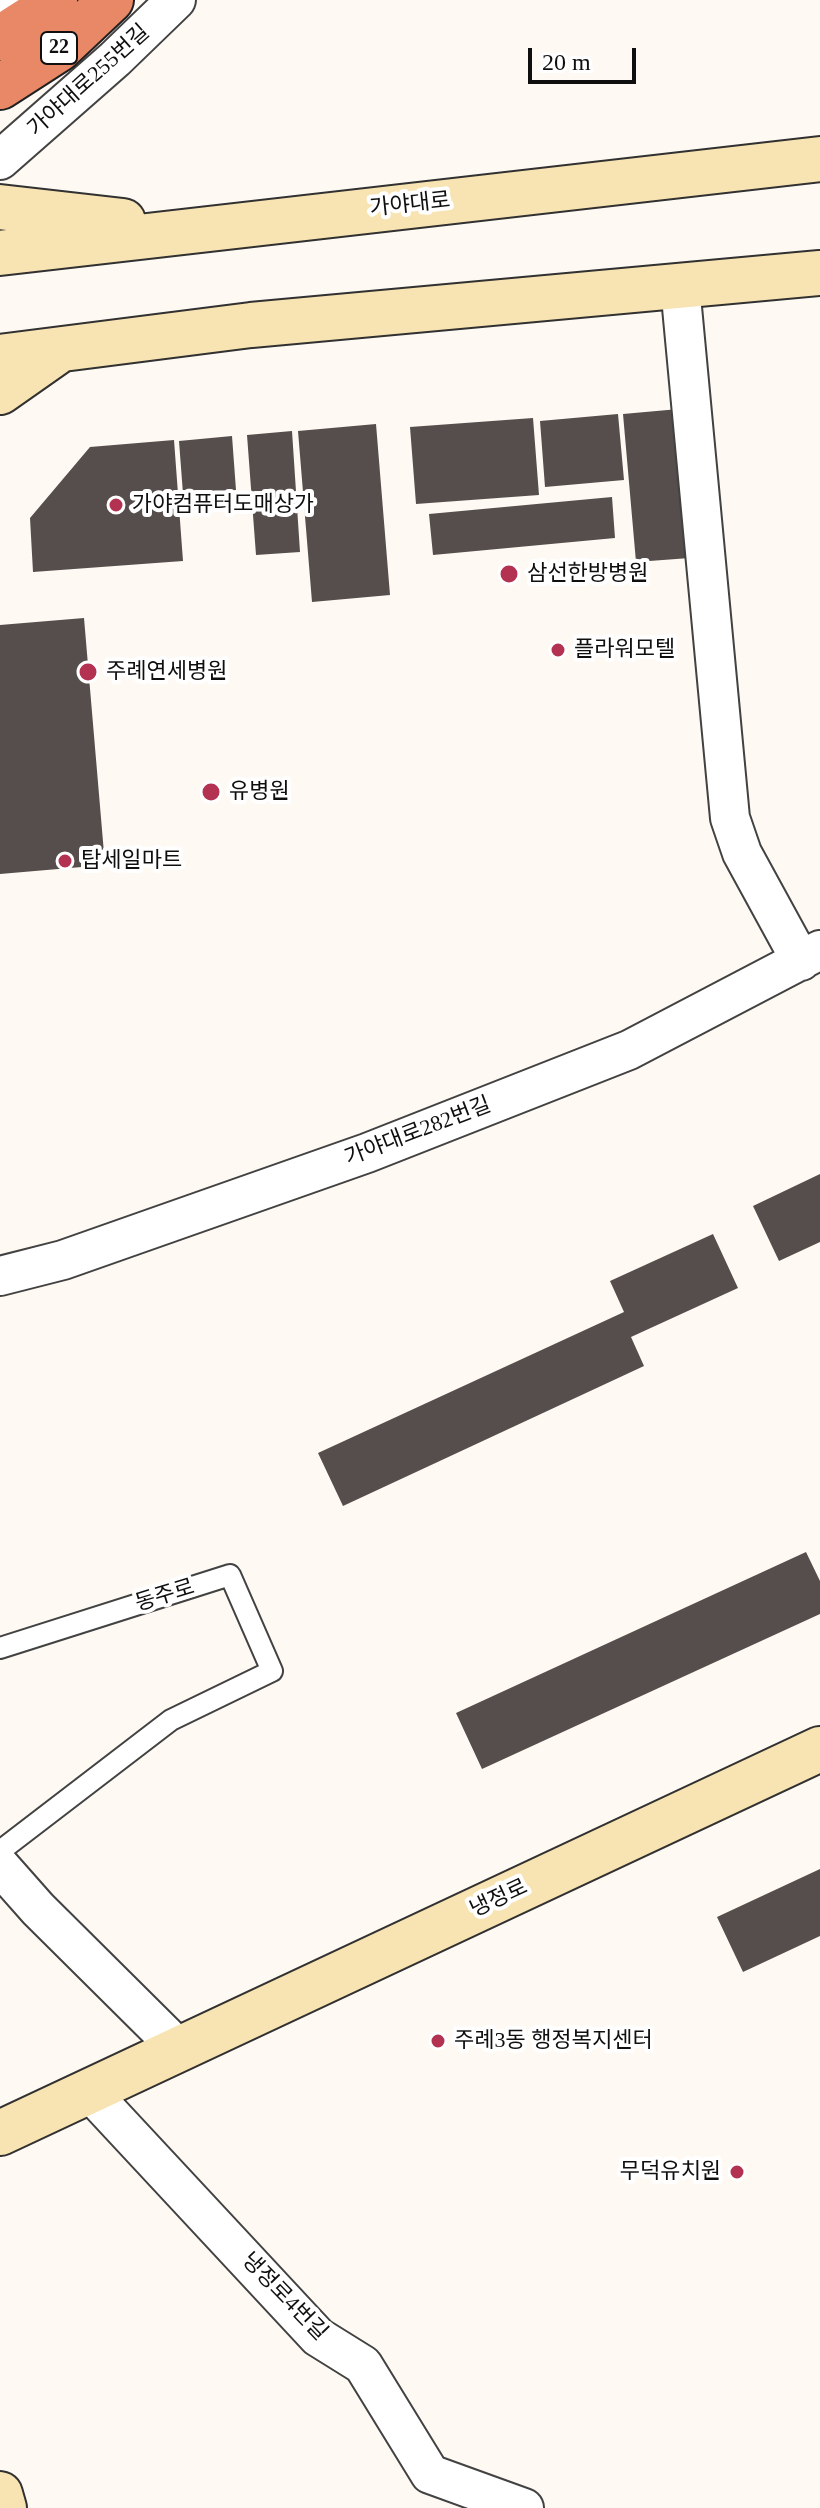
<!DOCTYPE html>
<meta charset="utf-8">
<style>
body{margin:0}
#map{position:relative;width:820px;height:2508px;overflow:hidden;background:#fef9f2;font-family:"Times New Roman",serif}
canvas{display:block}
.scale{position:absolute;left:528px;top:48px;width:108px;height:36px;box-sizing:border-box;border:4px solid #0f0f0f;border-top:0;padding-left:10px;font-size:24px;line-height:28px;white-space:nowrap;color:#0f0f0f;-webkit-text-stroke:6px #fff;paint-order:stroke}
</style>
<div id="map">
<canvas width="820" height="2508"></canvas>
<div class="scale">20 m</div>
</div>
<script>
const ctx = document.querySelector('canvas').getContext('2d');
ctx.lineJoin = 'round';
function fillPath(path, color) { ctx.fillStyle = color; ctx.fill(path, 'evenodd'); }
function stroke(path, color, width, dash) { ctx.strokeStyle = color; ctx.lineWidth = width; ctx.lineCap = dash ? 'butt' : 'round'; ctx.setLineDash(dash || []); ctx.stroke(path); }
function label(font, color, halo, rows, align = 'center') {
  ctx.font = font + ' "Times New Roman","Noto Sans KR",serif'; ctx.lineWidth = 8; ctx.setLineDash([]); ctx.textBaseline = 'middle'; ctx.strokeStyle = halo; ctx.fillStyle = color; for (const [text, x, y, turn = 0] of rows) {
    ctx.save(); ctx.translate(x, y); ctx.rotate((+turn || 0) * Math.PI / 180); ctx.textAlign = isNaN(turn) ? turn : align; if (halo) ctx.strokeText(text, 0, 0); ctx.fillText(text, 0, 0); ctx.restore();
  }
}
const building = new Path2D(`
 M690 408 703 557 636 562 623 414Z
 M618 414 624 480 545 487 540 421Z
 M533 418 539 495 416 504 410 427Z
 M376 424 390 595 312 602 298 431Z
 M292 431 300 552 256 555 247 435Z
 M232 436 236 490 183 494 179 441Z
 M174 440 183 561 33 572 30 518 90 447Z
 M612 497 615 538 433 555 429 514Z
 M84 618 105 865 0 874V625Z
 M820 1174V1242L779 1261 753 1206Z
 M713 1234 738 1288 631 1337 644 1366 343 1506 318 1453 624 1312 610 1281Z
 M806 1552 820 1581V1614L482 1769 456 1713Z
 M820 1869V1936L743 1972 717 1917Z`);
const lane = new Path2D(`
 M0 1648 230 1575 272 1671 171 1720 0 1851`);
const street = new Path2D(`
 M0 12 14 0
 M0 160 115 59 176 0
 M680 286C698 463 712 641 730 818L742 853 801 961
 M0 1276 63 1260 367 1153 629 1050 820 950
 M0 1866 38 1909 179 2049
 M89 2091 318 2337 363 2365 430 2474 524 2508`);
const secondary = new Path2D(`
 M0 207 123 221
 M0 253 820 159
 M0 357 251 325 820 273
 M0 392 57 352
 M0 2133 820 1749
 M0 2494 4 2508`);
const highway = new Path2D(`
 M0 38 44 10 55 0
 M0 87 59 49 111 0`);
const markers = [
 [116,505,8,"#b33251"],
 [509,574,10,"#b33251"],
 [558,650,8,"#b33251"],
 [88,672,10,"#b33251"],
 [211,792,10,"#b33251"],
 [65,861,8,"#b33251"],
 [438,2041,8,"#b33251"],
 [737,2172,8,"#b33251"]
];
const shields = [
 [59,48,36]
];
const shieldNames = [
 ["22",59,48]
];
const streetNames = [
 ["가야대로255번길",89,81,-42],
 ["가야대로",410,205,-6],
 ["가야대로282번길",418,1132,-21],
 ["동주로",165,1596,-17],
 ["냉정로",499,1899,-25],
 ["냉정로4번길",284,2297,46]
];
const poiNames = [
 ["가야컴퓨터도매상가",132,505],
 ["삼선한방병원",527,574],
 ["플라워모텔",574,650],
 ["주례연세병원",106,672],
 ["유병원",229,792],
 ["탑세일마트",81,861],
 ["주례3동 행정복지센터",454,2041],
 ["무덕유치원",721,2172,"right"]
];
fillPath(building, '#564e4c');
stroke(lane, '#424242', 24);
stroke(street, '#424242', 42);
stroke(secondary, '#313131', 48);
stroke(highway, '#202020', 48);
stroke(lane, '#fff', 20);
stroke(street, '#fff', 38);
stroke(secondary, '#f8e3b2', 44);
stroke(highway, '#e88866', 44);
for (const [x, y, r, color] of markers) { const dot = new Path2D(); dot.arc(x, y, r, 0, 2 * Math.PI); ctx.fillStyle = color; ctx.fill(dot); stroke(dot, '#fff', 3); }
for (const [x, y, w] of shields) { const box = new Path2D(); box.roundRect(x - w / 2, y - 16, w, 32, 6); ctx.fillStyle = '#fff'; ctx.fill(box); stroke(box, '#0f0f0f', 2); }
label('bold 20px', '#0f0f0f', null, shieldNames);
label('22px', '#0f0f0f', '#fff', streetNames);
label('22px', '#0f0f0f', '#fff', poiNames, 'left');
</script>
